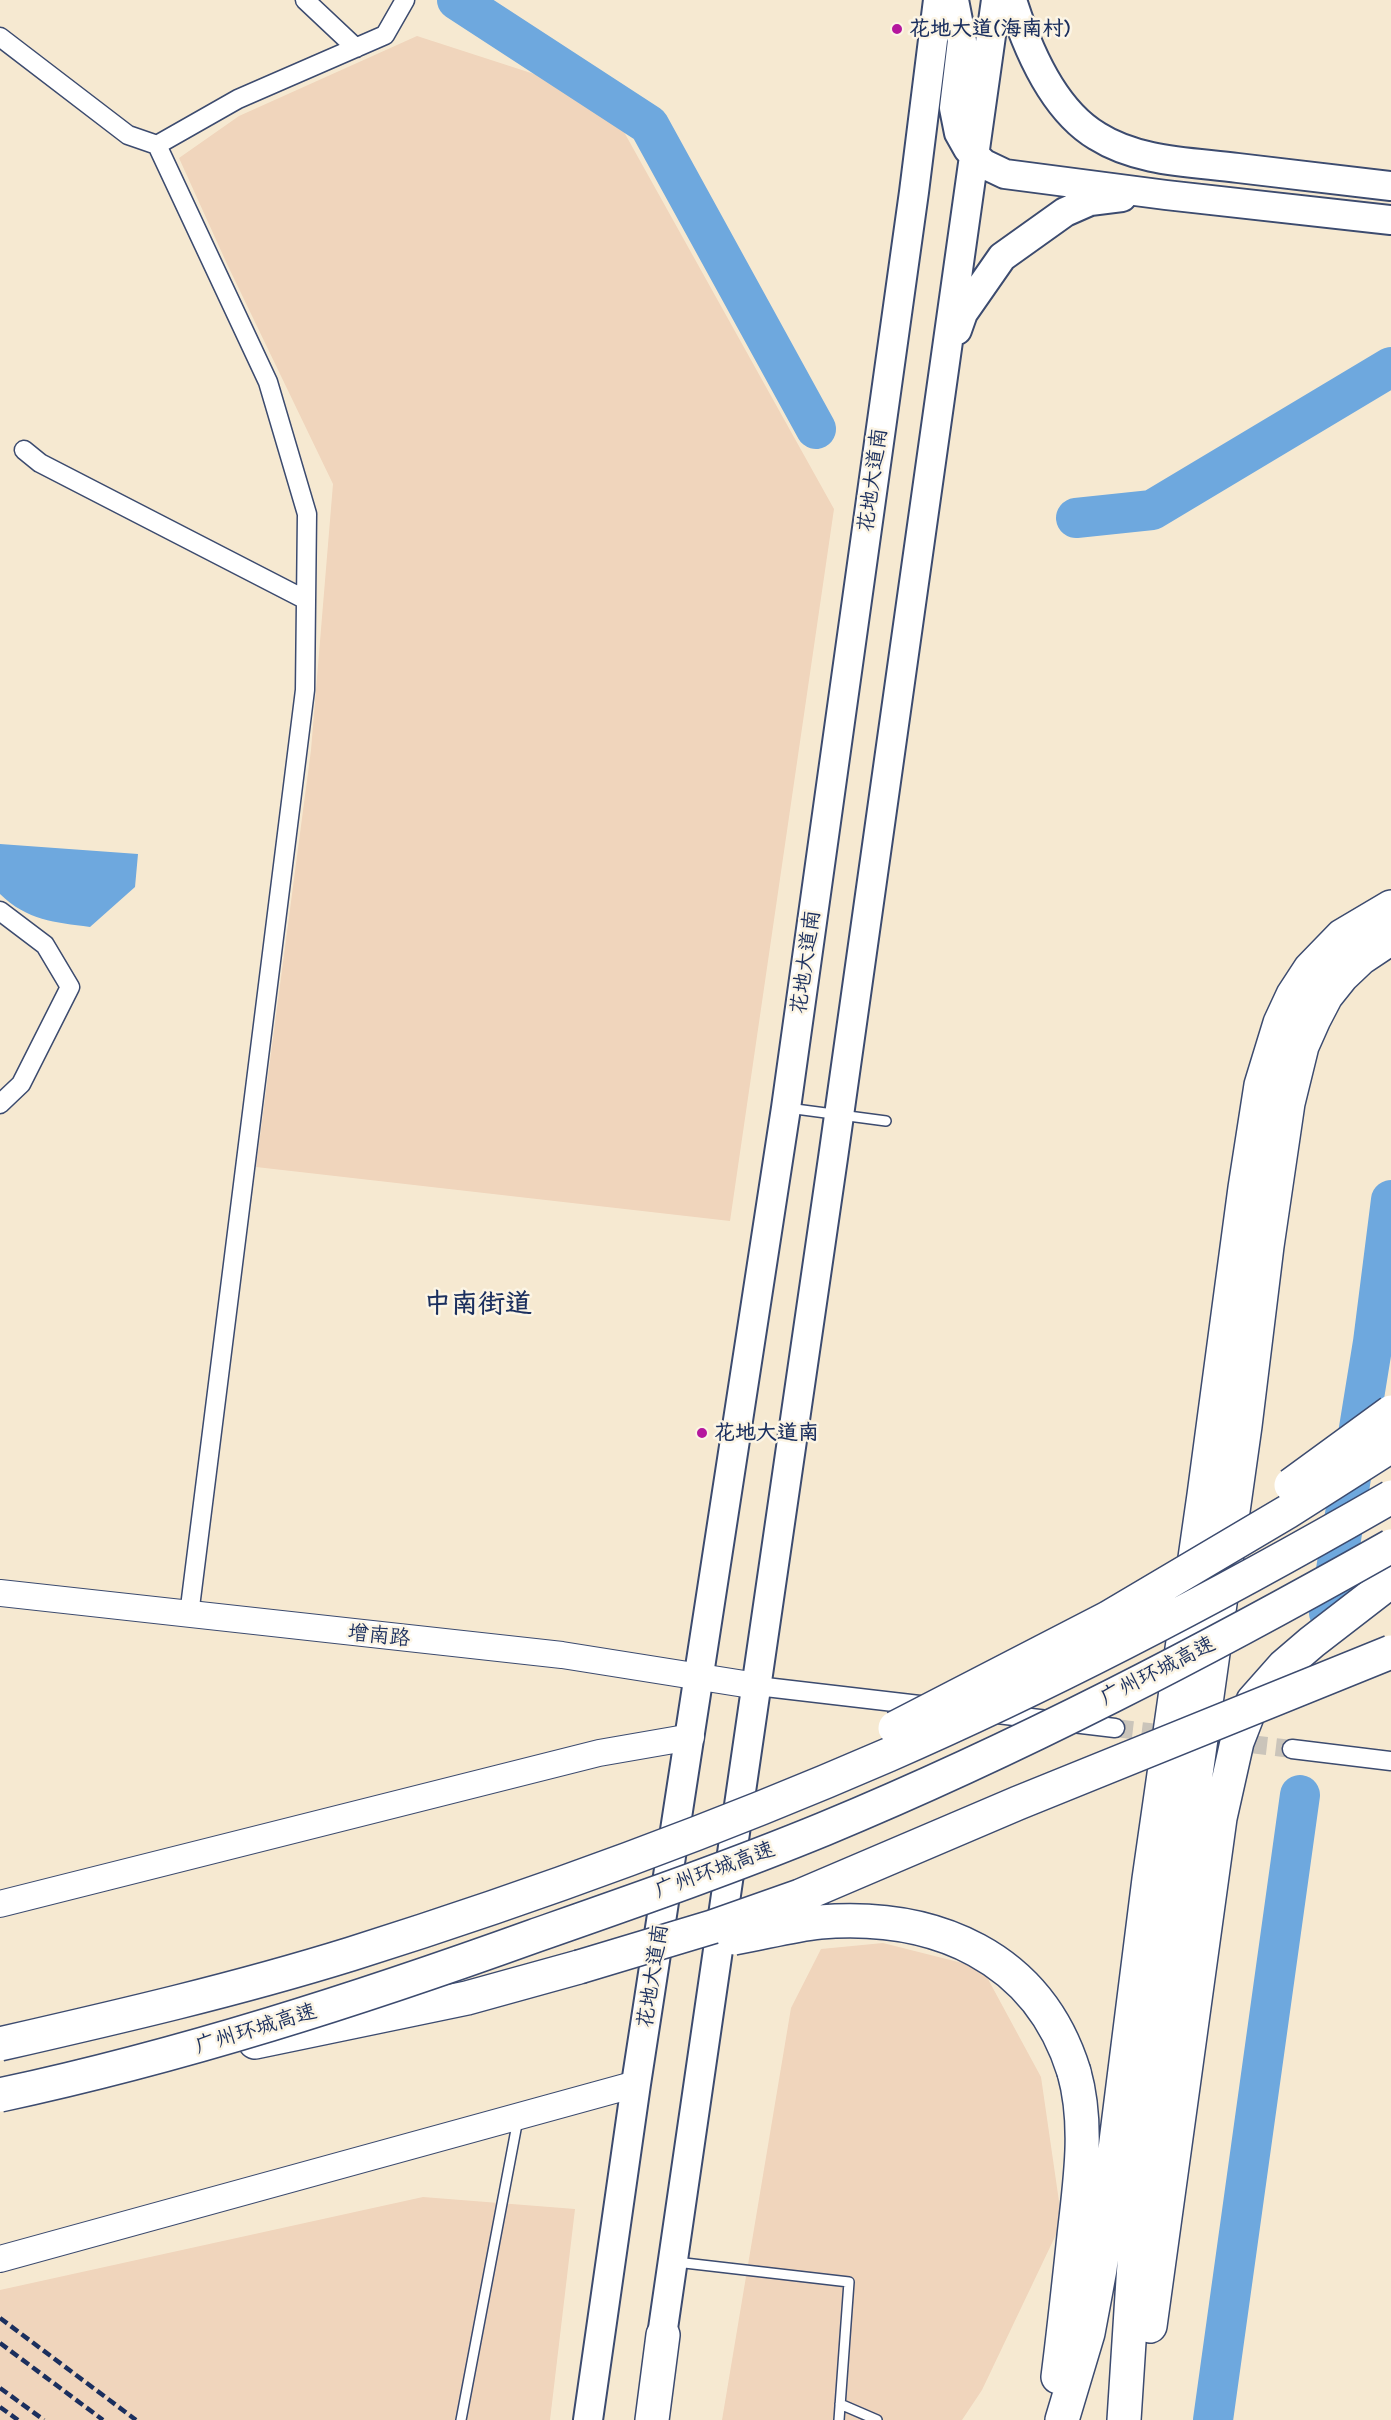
<!DOCTYPE html>
<meta charset="utf-8">
<style>
body{margin:0}
canvas{display:block;background:#f6e9d1}
</style>
<canvas width="1391" height="2420"></canvas>
<script>
const ctx = document.querySelector('canvas').getContext('2d');
ctx.lineJoin = 'round';
function fillPath(path, color) { ctx.fillStyle = color; ctx.fill(path, 'evenodd'); }
function stroke(path, color, width, dash) { ctx.strokeStyle = color; ctx.lineWidth = width; ctx.lineCap = dash ? 'butt' : 'round'; ctx.setLineDash(dash || []); ctx.stroke(path); }
function label(font, color, halo, rows, align = 'center') {
  ctx.font = font + ' "Comic Neue","LXGW WenKai TC",sans-serif'; ctx.lineWidth = 5; ctx.setLineDash([]); ctx.textBaseline = 'middle'; ctx.strokeStyle = halo; ctx.fillStyle = color; for (const [text, x, y, turn = 0] of rows) {
    ctx.save(); ctx.translate(x, y); ctx.rotate((+turn || 0) * Math.PI / 180); ctx.textAlign = isNaN(turn) ? turn : align; if (halo) ctx.strokeText(text, 0, 0); ctx.fillText(text, 0, 0); ctx.restore();
  }
}
const built = new Path2D(`
 M417 36 562 83 619 123 834 509 730 1221 256 1167 311 750 333 484 227 264 179 158 239 116Z
 M883 1943 982 1968 1041 2077 1062 2222 982 2390 962 2420H722L791 2008 821 1949Z
 M423 2197 575 2209 550 2420H0V2290Z`);
const water = new Path2D(`
 M0 844 138 854 135 887 90 927C54 922 28 921 0 894Z`);
const river = new Path2D(`
 M457 0 649 125 816 429
 M1076 518 1152 510 1391 367
 M1329 1613 1373 1342 1391 1200
 M1213 2420 1300 1795`);
const streetTunnel = new Path2D(`
 M1115 1728 1292 1749`);
const lane = new Path2D(`
 M788 1108 886 1121
 M676 2262 849 2282 839 2420
 M840 2404 877 2420
 M461 2420 518 2119`);
const street = new Path2D(`
 M305 0 356 48
 M0 37 128 135 157 145 238 99 385 35 405 0
 M157 145 268 382 307 514 305 690 189 1615
 M24 450 40 463 306 600
 M0 911 45 945 70 987 21 1084 0 1104
 M757 1686 928 1706
 M989 1713 1115 1728
 M1292 1749 1391 1761`);
const secondary = new Path2D(`
 M0 1593 562 1655 757 1686
 M0 1904 599 1753 691 1737
 M0 2259 636 2084`);
const primary = new Path2D(`
 M954 0 962 41 954 108 959 133 968 149 984 164 1005 174 1166 195 1391 220
 M1012 0C1027 48 1052 109 1097 136 1138 162 1191 162 1238 168 1289 174 1340 180 1391 186
 M957 330 963 313 1002 257 1065 212 1090 201 1122 197
 M659 2356 833 1158 996 0
 M588 2420 636 2084 786 1108 914 192 938 0`);
const highway = new Path2D(`
 M255 2042 467 1998 579 1967
 M1150 2326 1220 1818 1237 1742 1253 1701 1284 1666 1312 1642 1391 1581
 M1058 2377C1064 2330 1069 2283 1074 2236 1080 2182 1089 2125 1074 2072
 M652 2420 663 2335
 M1062 2420 1088 2333 1100 2269 1149 1879 1204 1495 1245 1188 1261 1085 1280 1023 1293 995 1310 969 1342 936 1391 907
 M1124 2420 1137 2217 1186 1845 1245 1426 1267 1246 1288 1103 1302 1046 1314 1019 1326 996 1342 976 1361 958 1391 938`);
const rail = new Path2D(`
 M0 2318 136 2420
 M0 2343 103 2420
 M0 2388 44 2420
 M0 2407 18 2420`);
const highwayBridge = new Path2D(`
 M1291 1485 1391 1412
 M895 1728 1108 1618 1287 1512 1391 1446
 M734 1938C763 1933 791 1925 820 1922 935 1913 1038 1956 1074 2072
 M579 1967 712 1927 800 1896 1018 1803 1391 1652
 M0 2044C118 2017 235 1990 351 1954 532 1897 713 1831 888 1755 1060 1680 1228 1591 1391 1497
 M0 2095C182 2056 359 1999 534 1936 631 1902 729 1868 824 1829 1019 1748 1207 1650 1391 1546`);
const markers = [
 [897,29,6,"#b5179e"],
 [702,1433,6,"#b5179e"]
];
const poiNames = [
 ["花地大道(海南村)",909,29],
 ["花地大道南",714,1433]
];
const streetNames = [
 ["花地大道南",873,480,-82],
 ["花地大道南",806,962,-82],
 ["增南路",379,1636,6],
 ["广州环城高速",1158,1671,-27],
 ["广州环城高速",715,1870,-20],
 ["花地大道南",653,1976,-81],
 ["广州环城高速",256,2029,-17]
];
const districtNames = [
 ["中南街道",478,1304]
];
fillPath(built, '#f0d5bc');
fillPath(water, '#6ea8de');
stroke(river, '#6ea8de', 40);
stroke(streetTunnel, '#cac4ba', 18, [18, 9]);
stroke(lane, '#3c4b6f', 12);
stroke(street, '#3c4b6f', 21);
stroke(secondary, '#3c4b6f', 28);
stroke(primary, '#3c4b6f', 32);
stroke(highway, '#3c4b6f', 36);
stroke(lane, '#fff', 9);
stroke(street, '#fff', 18);
stroke(secondary, '#fff', 26);
stroke(primary, '#fff', 28);
stroke(highway, '#fff', 33);
stroke(rail, '#1b2f5e', 4.5, [9, 4.5]);
stroke(highwayBridge, '#3c4b6f', 36, []);
stroke(highwayBridge, '#fff', 33);
for (const [x, y, r, color] of markers) { const dot = new Path2D(); dot.arc(x, y, r, 0, 2 * Math.PI); ctx.fillStyle = color; ctx.fill(dot); stroke(dot, '#fcf5e5', 2); }
label('bold 21px', '#1b2f5e', '#fcf5e5', poiNames, 'left');
label('21px', '#1b2f5e', '#fcf5e5', streetNames);
label('bold 27px', '#1b2f5e', '#fcf5e5', districtNames);
</script>
